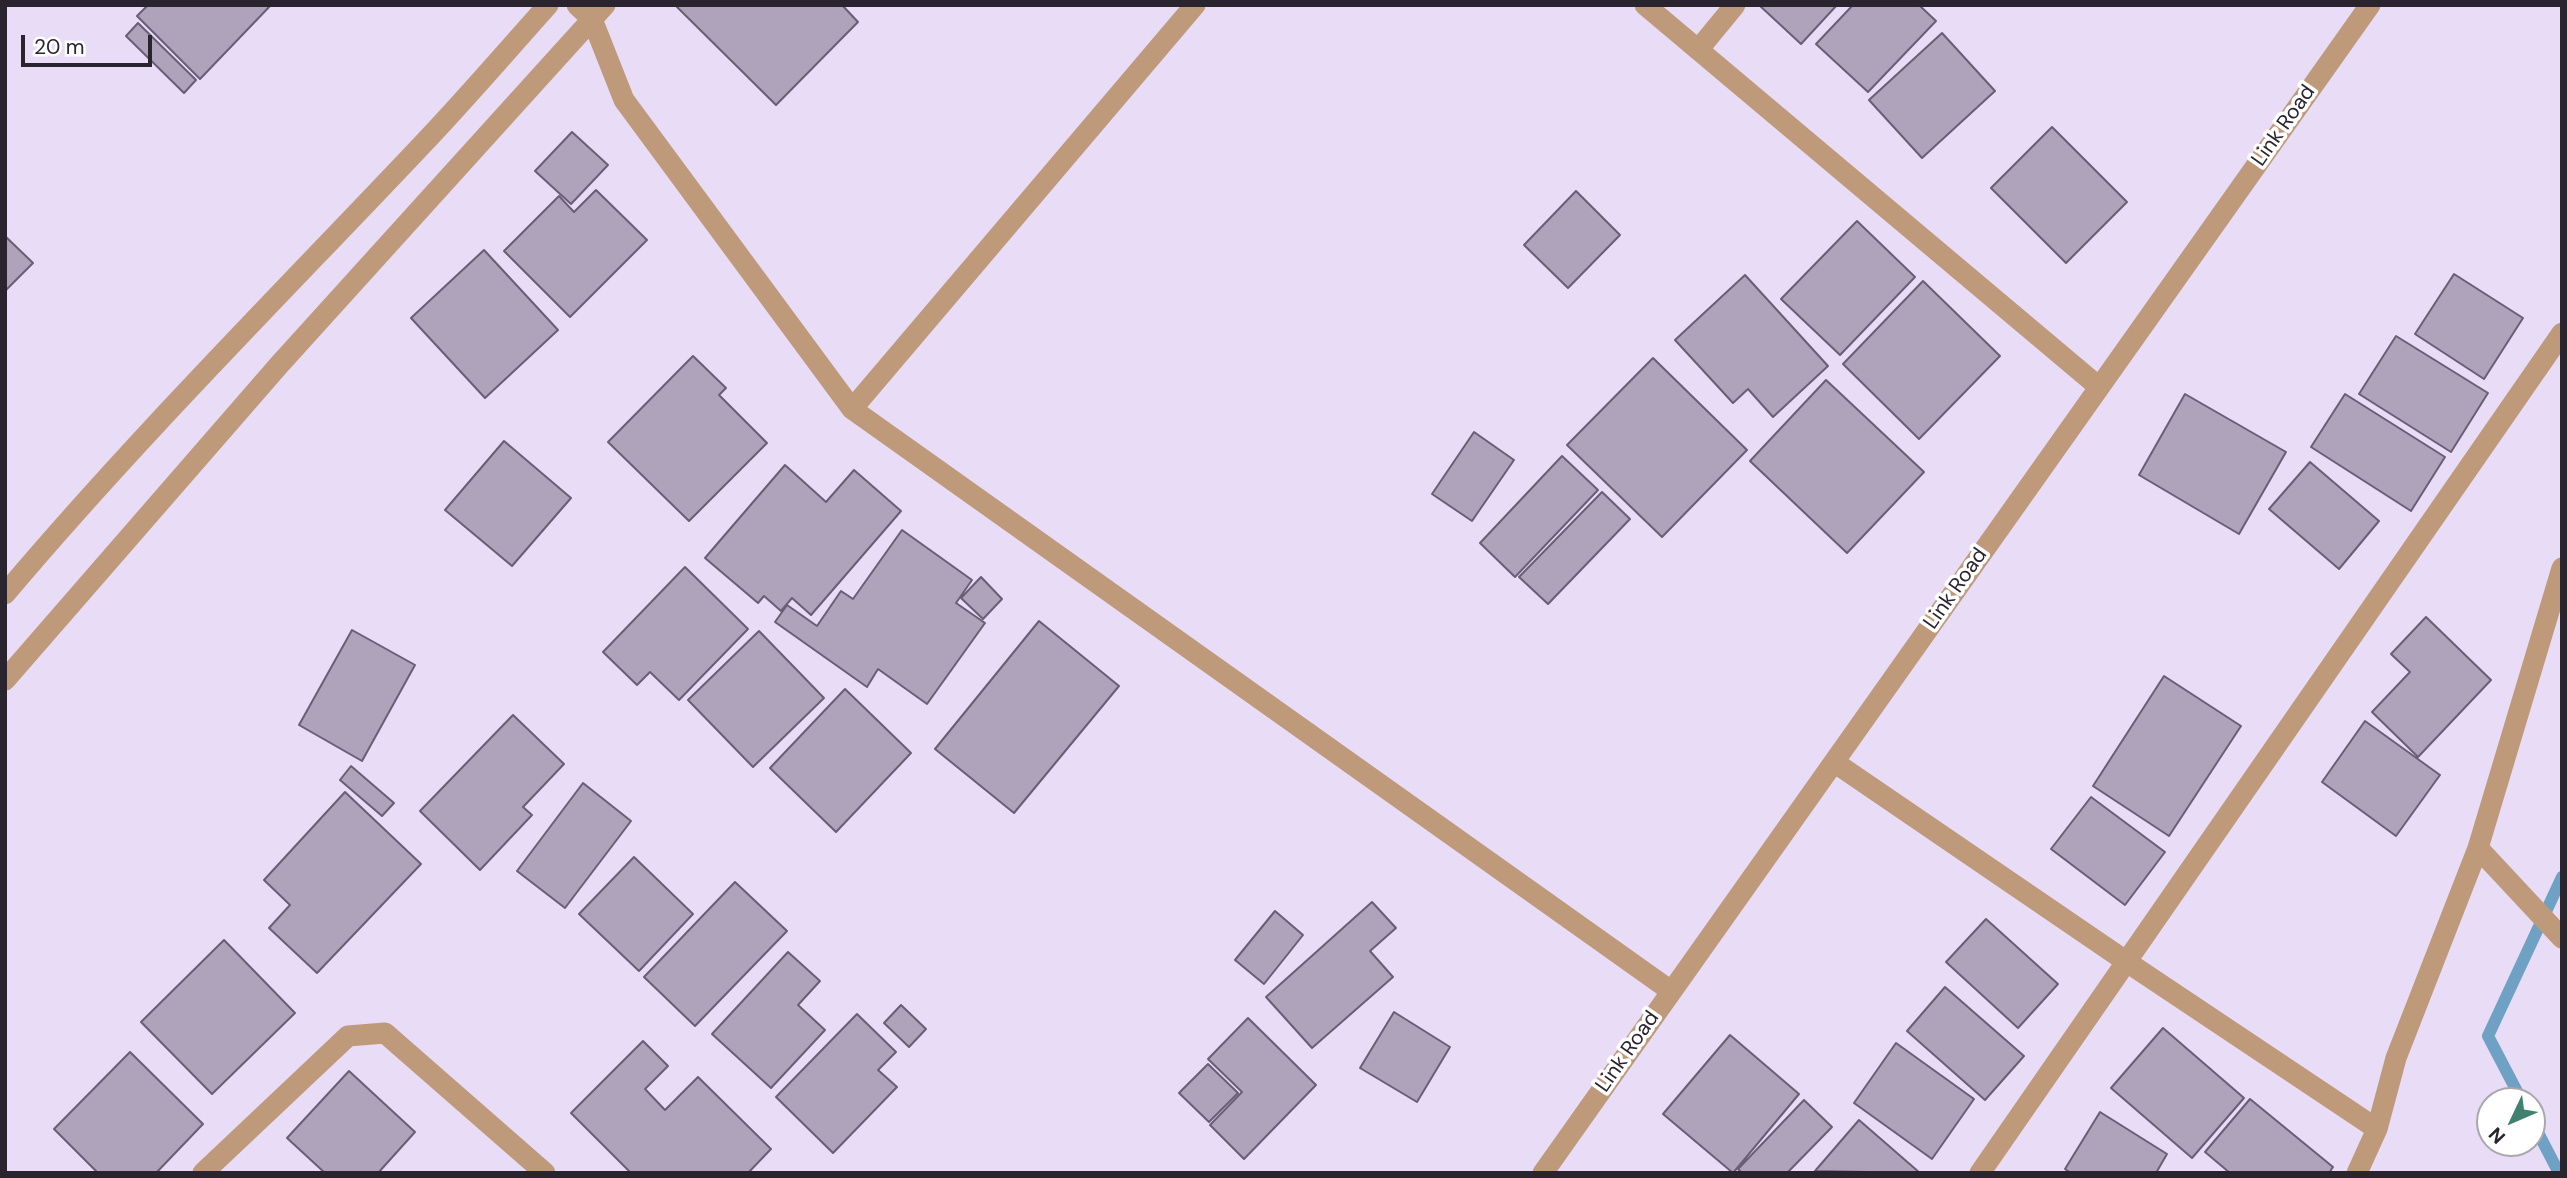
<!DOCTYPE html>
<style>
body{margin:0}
#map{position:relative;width:2567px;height:1178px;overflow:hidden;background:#e9dcf7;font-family:"DM Sans",sans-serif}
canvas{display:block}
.frame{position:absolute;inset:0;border:7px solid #29242e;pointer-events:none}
.north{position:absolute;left:2476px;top:1087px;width:70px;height:70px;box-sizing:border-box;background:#fff;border:2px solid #a9a7ab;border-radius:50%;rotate:226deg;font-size:19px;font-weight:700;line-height:28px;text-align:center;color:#29242e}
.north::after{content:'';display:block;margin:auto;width:24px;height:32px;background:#408170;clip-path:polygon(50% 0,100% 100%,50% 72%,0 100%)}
.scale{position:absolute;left:21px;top:35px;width:131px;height:32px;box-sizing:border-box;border:4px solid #29242e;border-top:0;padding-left:9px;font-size:21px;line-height:24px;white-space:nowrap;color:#29242e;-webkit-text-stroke:5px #fff;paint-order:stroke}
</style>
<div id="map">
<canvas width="2567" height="1178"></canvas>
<div class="frame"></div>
<div class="north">N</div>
<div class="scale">20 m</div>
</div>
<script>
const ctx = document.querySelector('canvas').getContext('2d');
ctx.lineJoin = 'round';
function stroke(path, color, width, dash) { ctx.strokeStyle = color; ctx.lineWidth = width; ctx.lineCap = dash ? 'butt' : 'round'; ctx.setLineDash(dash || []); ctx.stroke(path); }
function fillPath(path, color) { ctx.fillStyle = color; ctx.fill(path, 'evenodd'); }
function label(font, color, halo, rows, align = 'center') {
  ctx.font = font + ' "DM Sans",sans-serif'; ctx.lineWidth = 7; ctx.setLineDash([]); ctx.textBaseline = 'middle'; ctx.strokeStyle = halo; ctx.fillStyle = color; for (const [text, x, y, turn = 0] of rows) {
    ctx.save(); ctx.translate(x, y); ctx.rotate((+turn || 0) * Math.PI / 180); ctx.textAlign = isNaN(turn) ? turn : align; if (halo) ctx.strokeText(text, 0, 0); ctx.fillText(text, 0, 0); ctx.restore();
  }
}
const stream = new Path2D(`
 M2522 1101 2488 1036 2562 877
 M2532 1121 2559 1173`);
const building = new Path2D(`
 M148 5H271L200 79 137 16Z
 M675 5H842L858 22 776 105Z
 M1759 5H1837L1801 44Z
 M1853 5H1919L1936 21 1868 92 1816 44Z
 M138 23 196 80 184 93 126 36Z
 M1942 33 1995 91 1922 158 1869 100Z
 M2052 127 2127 202 2066 263 1991 188Z
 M572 132 608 165 571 204 535 171Z
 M596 190 647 240 570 317 504 251 559 196 574 212Z
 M1576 191 1620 235 1568 288 1524 245Z
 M1857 221 1915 277 1840 355 1781 299Z
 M5 236 33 263 5 291Z
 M484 250 558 330 485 398 411 318Z
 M2454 274 2523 318 2484 379 2415 334Z
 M1745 275 1828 366 1773 417 1748 389 1733 403 1675 340Z
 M1923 281 2000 356 1919 439 1843 364Z
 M2396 336 2488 393 2451 452 2359 394Z
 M693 356 726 388 719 395 767 443 689 521 608 442Z
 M1653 358 1747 450 1662 537 1567 445Z
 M1826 380 1924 472 1847 553 1750 461Z
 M2185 394 2286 452 2239 534 2139 475Z
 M2345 394 2445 457 2411 511 2311 447Z
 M1474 432 1514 460 1472 521 1432 494Z
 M504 441 571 498 512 566 445 510Z
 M1562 456 1598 490 1515 577 1480 543Z
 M2310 462 2379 521 2339 569 2269 509Z
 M785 465 826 502 854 470 901 511 811 615 792 598 781 611 764 596 758 603 705 558Z
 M1602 492 1630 519 1548 604 1519 577Z
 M902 530 972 580 956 603 985 623 927 704 878 669 867 687 775 622 787 605 817 626 841 591 853 599Z
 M685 567 748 629 679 700 650 672 637 685 603 652Z
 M981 577 1002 599 983 619 961 598Z
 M2426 617 2491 680 2418 757 2372 712 2410 672 2391 654Z
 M1039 621 1119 686 1014 813 935 749Z
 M352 630 415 665 362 761 299 725Z
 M759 631 824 698 753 767 688 700Z
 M2164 676 2241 726 2169 836 2093 786Z
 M845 689 911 753 836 832 770 768Z
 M513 715 564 764 523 807 532 815 480 870 420 811Z
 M2365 721 2440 775 2396 836 2322 782Z
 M351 766 394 803 382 816 340 780Z
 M583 783 631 821 565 908 517 871Z
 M345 792 421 864 317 973 269 928 290 905 264 880Z
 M2091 797 2165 852 2125 905 2051 849Z
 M634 857 693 914 639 971 579 914Z
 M735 882 787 931 695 1026 644 977Z
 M1372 902 1396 928 1370 951 1393 977 1312 1048 1266 997Z
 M1275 911 1303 935 1264 984 1235 960Z
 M1986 919 2058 984 2018 1028 1946 962Z
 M224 940 295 1013 212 1094 141 1022Z
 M788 952 820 981 798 1005 825 1030 771 1088 712 1034Z
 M1945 987 2024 1056 1985 1100 1907 1031Z
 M901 1005 926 1029 909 1047 884 1023Z
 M1394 1012 1450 1047 1417 1102 1360 1068Z
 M857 1014 896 1052 878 1070 897 1087 833 1153 776 1097Z
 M1248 1018 1316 1085 1244 1159 1210 1125 1242 1092 1208 1059Z
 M2163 1028 2244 1098 2192 1158 2111 1088Z
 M1730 1035 1799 1094 1733 1173 1663 1114Z
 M643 1041 668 1066 645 1089 665 1110 698 1077 771 1149 748 1173H631L571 1113Z
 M1896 1043 1974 1099 1932 1159 1854 1103Z
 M130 1052 203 1124 156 1173H98L54 1129Z
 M1208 1064 1238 1093 1209 1122 1179 1093Z
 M349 1071 415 1132 378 1173H325L287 1138Z
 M2250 1099 2333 1167 2329 1173H2230L2205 1152Z
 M1804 1100 1832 1127 1787 1173H1742L1738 1169Z
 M2100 1112 2167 1154 2156 1173H2071L2065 1169Z
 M1859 1120 1920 1173 1815 1171Z`);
const minor = new Path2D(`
 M577 5 592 19 624 100 852 409 1671 991
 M1645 5 2099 387
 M1698 50 1735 5
 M852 409 1195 5
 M5 594C136 439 280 295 420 147 464 101 505 53 548 5
 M5 680 279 365 605 5
 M1834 762 2127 962 2377 1129
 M2478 848 2562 938
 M203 1173 348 1036 385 1033 545 1173
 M1543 1173 2370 5
 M1980 1173 2562 333
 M2357 1173 2377 1129 2396 1058 2478 848 2562 568`);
const streetNames = [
 ["Link Road",2284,126,-55],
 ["Link Road",1956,589,-55],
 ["Link Road",1628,1052,-55]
];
stroke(stream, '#6fa1c4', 12);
fillPath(building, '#afa2bb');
stroke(building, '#6a5d75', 2);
stroke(minor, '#be9a7b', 21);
label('21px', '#29242e', '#fff', streetNames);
</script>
